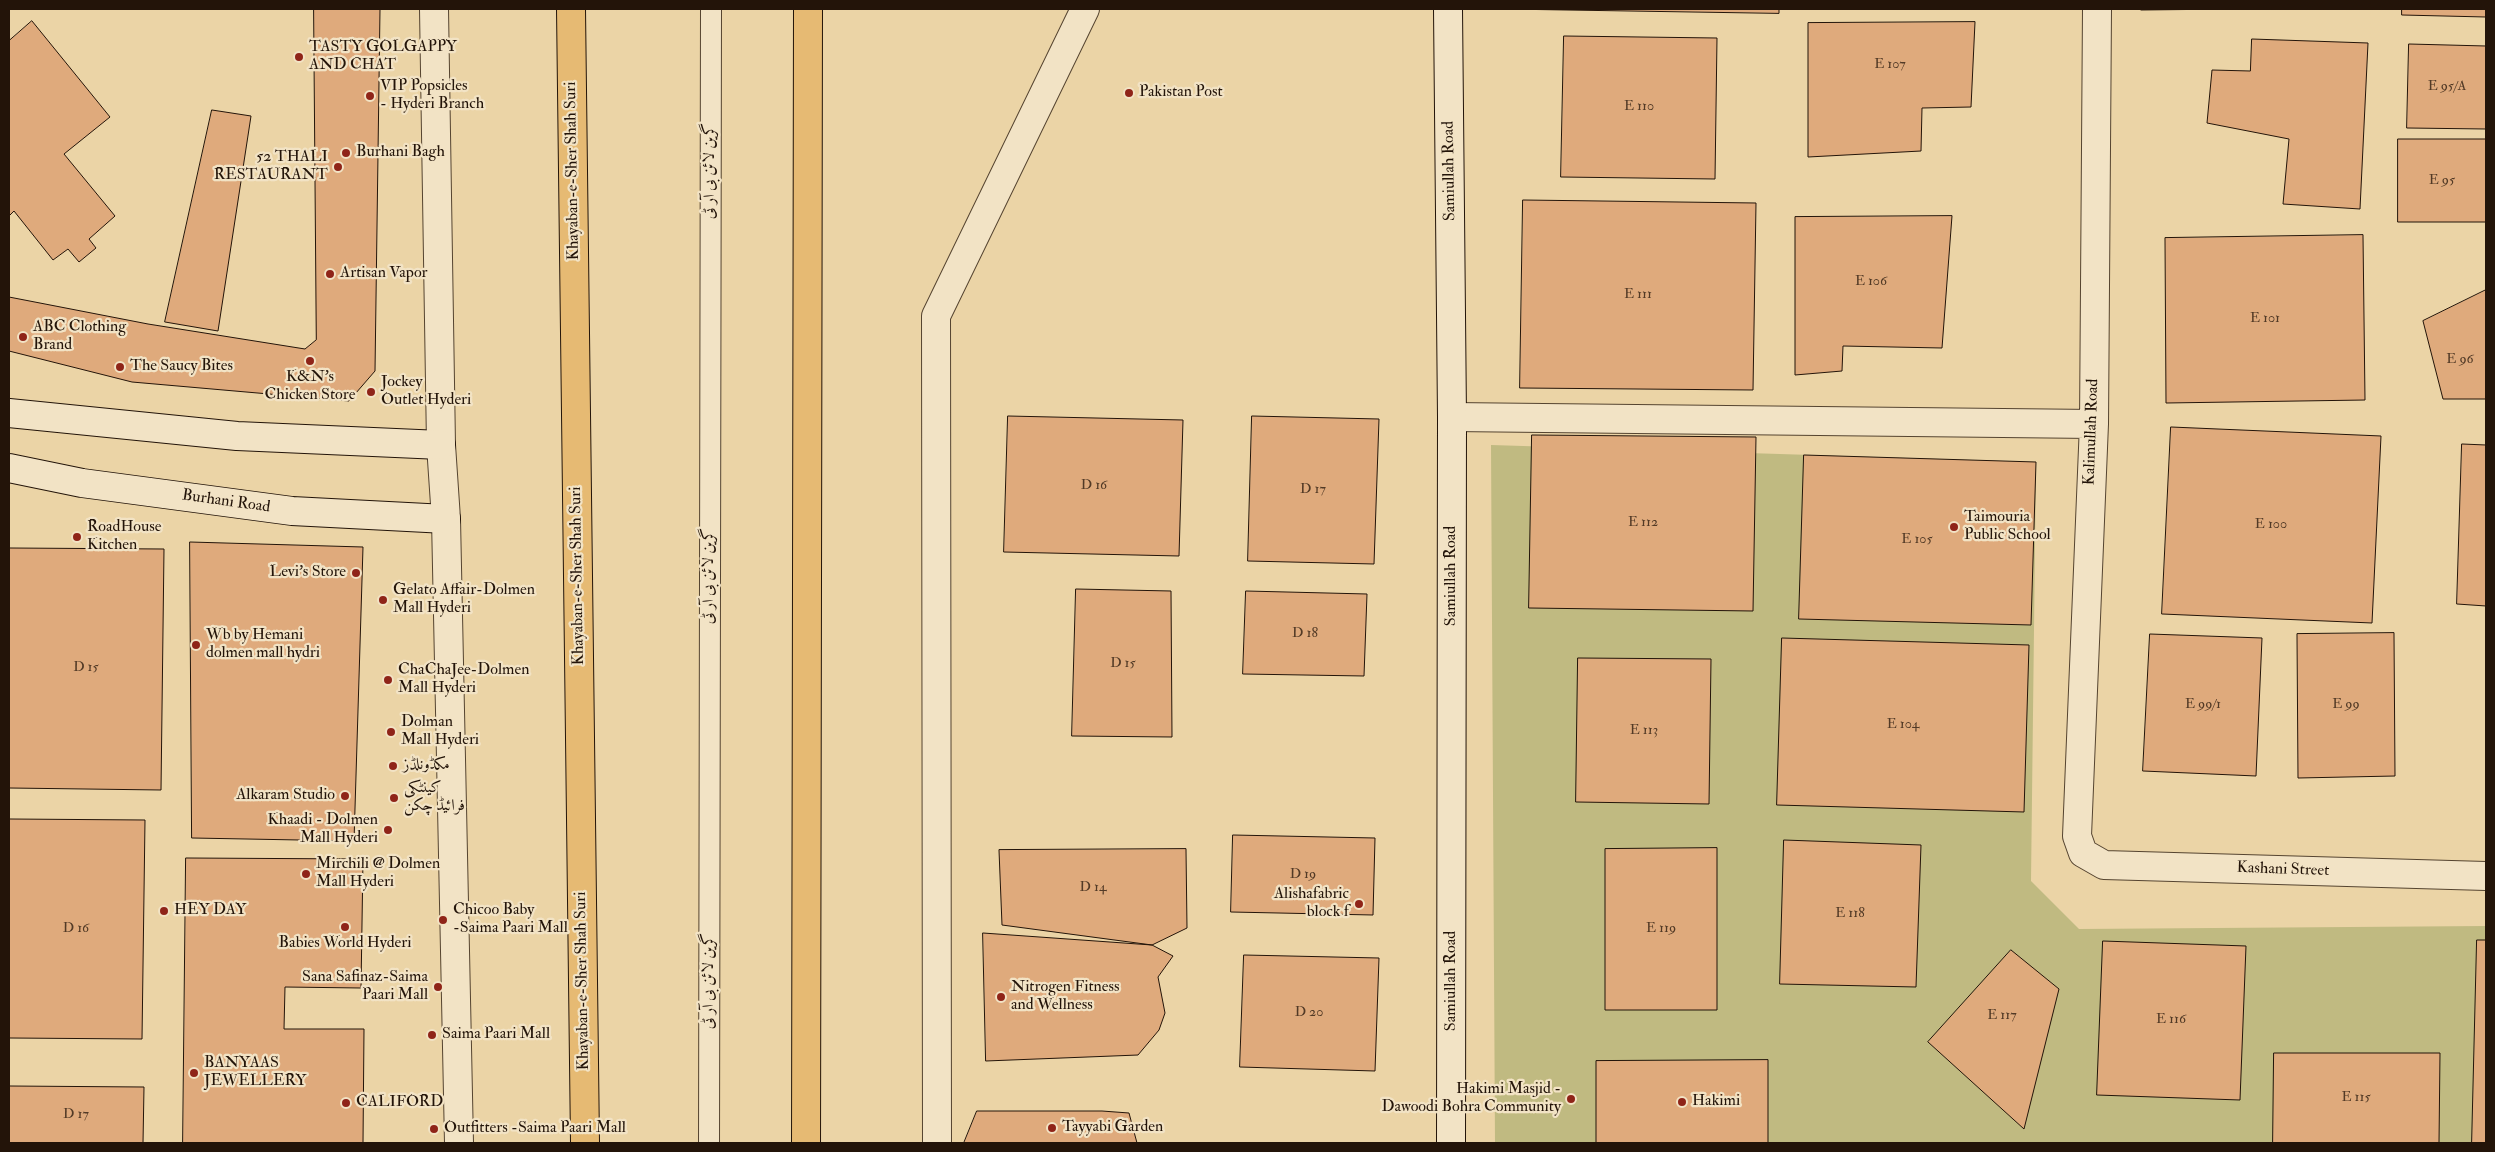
<!DOCTYPE html>
<meta charset="utf-8">
<style>
body{margin:0}
#map{position:relative;width:2495px;height:1152px;overflow:hidden;background:#ebd4a6;font-family:"IM FELL Double Pica",serif}
canvas{display:block}
.frame{position:absolute;inset:0;border:10px solid #231409;pointer-events:none}
</style>
<div id="map">
<canvas width="2495" height="1152"></canvas>
<div class="frame"></div>
</div>
<script>
const ctx = document.querySelector('canvas').getContext('2d');
ctx.lineJoin = 'round';
function fillPath(path, color) { ctx.fillStyle = color; ctx.fill(path, 'evenodd'); }
function stroke(path, color, width, dash) { ctx.strokeStyle = color; ctx.lineWidth = width; ctx.lineCap = dash ? 'butt' : 'round'; ctx.setLineDash(dash || []); ctx.stroke(path); }
function label(font, color, halo, rows, align = 'center') {
  ctx.font = font + ' "IM FELL Double Pica",Amiri,serif'; ctx.lineWidth = 4.5; ctx.setLineDash([]); ctx.textBaseline = 'middle'; ctx.strokeStyle = halo; ctx.fillStyle = color; for (const [text, x, y, turn = 0] of rows) {
    ctx.save(); ctx.translate(x, y); ctx.rotate((+turn || 0) * Math.PI / 180); ctx.textAlign = isNaN(turn) ? turn : align; if (halo) ctx.strokeText(text, 0, 0); ctx.fillText(text, 0, 0); ctx.restore();
  }
}
const green = new Path2D(`
 M1491 445 2036 462 2031 881 2079 929 2486 926V1143H1495Z`);
const building = new Path2D(`
 M314 9H380L375 371 349 401 132 382 9 351V297L148 324 305 349 316 340Z
 M1505 9H1779V13Z
 M2141 9H2233L2141 10Z
 M2402 9H2486V17L2402 15Z
 M32 21 110 117 64 154 115 216 89 239 96 248 79 262 68 249 53 260 14 211 9 216V41Z
 M1975 22 1971 107 1922 108 1921 151 1808 157V23Z
 M1564 36 1717 38 1715 179 1561 177Z
 M2252 39 2368 43 2360 209 2283 204 2289 139 2207 123 2212 70 2250 71Z
 M2409 44 2486 46V129L2407 128Z
 M212 110 251 116 218 331 165 322Z
 M2398 139H2486V222H2398Z
 M1523 200 1756 203 1753 390 1520 388Z
 M1952 216 1942 348 1843 346 1842 371 1795 375V217Z
 M2363 235 2365 400 2166 403 2165 238Z
 M2486 290V399H2443L2423 321Z
 M1008 416 1183 420 1179 556 1004 552Z
 M1252 416 1379 419 1374 564 1248 561Z
 M2171 427 2381 436 2372 623 2162 614Z
 M1532 435 1756 437 1753 611 1529 608Z
 M2462 444 2486 445V606L2457 604Z
 M1804 455 2036 462 2031 625 1799 619Z
 M190 542 363 547 354 841 192 838Z
 M9 548 164 549 161 790 9 788Z
 M1076 589 1171 591 1172 737 1072 736Z
 M1246 591 1367 594 1364 676 1243 674Z
 M2394 633 2395 776 2298 778 2297 634Z
 M2150 634 2262 638 2256 776 2143 771Z
 M1782 638 2029 645 2024 812 1777 805Z
 M1578 658 1711 659 1709 804 1576 802Z
 M9 819 145 820 142 1039 9 1038Z
 M1233 835 1375 838 1373 915 1231 912Z
 M1784 840 1921 845 1916 987 1780 984Z
 M1717 848V1010H1605V849Z
 M1186 849 1187 928 1152 945 1002 925 999 850Z
 M186 858 363 859 361 988 285 987 284 1029H364L363 1143H183Z
 M983 933 1152 945 1173 956 1158 977 1165 1013 1159 1030 1138 1055 986 1061Z
 M2477 940H2486V1143H2472Z
 M2103 941 2246 946 2240 1100 2097 1095Z
 M2011 950 2059 989 2024 1129 1928 1042Z
 M1244 955 1379 958 1375 1071 1240 1067Z
 M2274 1053H2440L2439 1143H2273Z
 M1768 1060V1143H1596V1061Z
 M9 1086 144 1087 143 1143H9Z
 M977 1111H1102L1129 1113 1137 1143H964Z`);
const lane = new Path2D(`
 M709 1143 711 9`);
const street = new Path2D(`
 M434 9 441 445 446 519 459 1143
 M2097 9 2094 424 2077 836 2083 853 2104 865 2486 876
 M1452 417 2094 424
 M937 1143 936 316 1085 9`);
const secondary = new Path2D(`
 M1448 9 1452 417 1451 1143
 M9 413 237 436 441 445
 M9 468 82 483 292 511 446 519`);
const primary = new Path2D(`
 M571 9 585 1143
 M806 1143 808 9`);
const markers = [
 [299,57,5,"#8f2418"],
 [1129,93,5,"#8f2418"],
 [370,96,5,"#8f2418"],
 [346,153,5,"#8f2418"],
 [338,167,5,"#8f2418"],
 [330,274,5,"#8f2418"],
 [23,337,5,"#8f2418"],
 [310,361,5,"#8f2418"],
 [120,367,5,"#8f2418"],
 [371,392,5,"#8f2418"],
 [1954,527,5,"#8f2418"],
 [77,537,5,"#8f2418"],
 [356,573,5,"#8f2418"],
 [383,600,5,"#8f2418"],
 [196,645,5,"#8f2418"],
 [388,680,5,"#8f2418"],
 [391,732,5,"#8f2418"],
 [393,766,5,"#8f2418"],
 [345,796,5,"#8f2418"],
 [394,798,5,"#8f2418"],
 [388,830,5,"#8f2418"],
 [306,874,5,"#8f2418"],
 [1359,904,5,"#8f2418"],
 [164,911,5,"#8f2418"],
 [443,920,5,"#8f2418"],
 [345,927,5,"#8f2418"],
 [438,987,5,"#8f2418"],
 [1001,997,5,"#8f2418"],
 [432,1035,5,"#8f2418"],
 [194,1073,5,"#8f2418"],
 [1571,1099,5,"#8f2418"],
 [1682,1102,5,"#8f2418"],
 [346,1103,5,"#8f2418"],
 [1052,1128,5,"#8f2418"],
 [434,1129,5,"#8f2418"]
];
const numberNames = [
 ["E 107",1890,65],
 ["E 95/A",2447,87],
 ["E 110",1639,107],
 ["E 95",2442,181],
 ["E 106",1871,282],
 ["E 111",1638,295],
 ["E 101",2265,319],
 ["E 96",2460,360],
 ["D 16",1094,486],
 ["D 17",1313,490],
 ["E 112",1643,523],
 ["E 100",2271,525],
 ["E 105",1917,540],
 ["D 18",1305,634],
 ["D 15",1123,664],
 ["D 15",86,668],
 ["E 99/1",2203,705],
 ["E 99",2346,705],
 ["E 104",1903,725],
 ["E 113",1644,731],
 ["D 19",1303,875],
 ["D 14",1093,888],
 ["E 118",1850,914],
 ["D 16",76,929],
 ["E 119",1661,929],
 ["D 20",1309,1013],
 ["E 117",2002,1016],
 ["E 116",2171,1020],
 ["E 115",2356,1098],
 ["D 17",76,1115]
];
const poiNames = [
 ["TASTY GOLGAPPY",309,48],
 ["AND CHAT",309,66],
 ["VIP Popsicles",380,87],
 ["- Hyderi Branch",380,105],
 ["Pakistan Post",1139,93],
 ["Burhani Bagh",356,153],
 ["52 THALI",328,158,"right"],
 ["RESTAURANT",328,176,"right"],
 ["Artisan Vapor",340,274],
 ["ABC Clothing",33,328],
 ["Brand",33,346],
 ["The Saucy Bites",130,367],
 ["K&N's",310,378,"center"],
 ["Chicken Store",310,396,"center"],
 ["Jockey",381,383],
 ["Outlet Hyderi",381,401],
 ["Taimouria",1964,518],
 ["Public School",1964,536],
 ["RoadHouse",87,528],
 ["Kitchen",87,546],
 ["Levi's Store",346,573,"right"],
 ["Gelato Affair-Dolmen",393,591],
 ["Mall Hyderi",393,609],
 ["Wb by Hemani",206,636],
 ["dolmen mall hydri",206,654],
 ["ChaChaJee-Dolmen",398,671],
 ["Mall Hyderi",398,689],
 ["Dolman",401,723],
 ["Mall Hyderi",401,741],
 ["مکڈونلڈز",403,766],
 ["کینٹکی",404,789],
 ["فرائیڈ چکن",404,807],
 ["Alkaram Studio",335,796,"right"],
 ["Khaadi - Dolmen",378,821,"right"],
 ["Mall Hyderi",378,839,"right"],
 ["Mirchili @ Dolmen",316,865],
 ["Mall Hyderi",316,883],
 ["Alishafabric",1349,895,"right"],
 ["block f",1349,913,"right"],
 ["HEY DAY",174,911],
 ["Chicoo Baby",453,911],
 ["-Saima Paari Mall",453,929],
 ["Babies World Hyderi",345,944,"center"],
 ["Sana Safinaz-Saima",428,978,"right"],
 ["Paari Mall",428,996,"right"],
 ["Nitrogen Fitness",1011,988],
 ["and Wellness",1011,1006],
 ["Saima Paari Mall",442,1035],
 ["BANYAAS",204,1064],
 ["JEWELLERY",204,1082],
 ["Hakimi Masjid -",1561,1090,"right"],
 ["Dawoodi Bohra Community",1561,1108,"right"],
 ["Hakimi",1692,1102],
 ["CALIFORD",356,1103],
 ["Tayyabi Garden",1062,1128],
 ["Outfitters -Saima Paari Mall",444,1129]
];
const streetNames = [
 ["Khayaban-e-Sher Shah Suri",573,171,-91],
 ["گرین لائن بی آر ٹی",711,171,-90],
 ["Samiullah Road",1450,171,-91],
 ["Kalimullah Road",2092,432,-88],
 ["Burhani Road",226,502,8],
 ["Khayaban-e-Sher Shah Suri",578,576,-91],
 ["گرین لائن بی آر ٹی",710,576,-90],
 ["Samiullah Road",1452,576,-90],
 ["Kashani Street",2283,870,2],
 ["Khayaban-e-Sher Shah Suri",583,981,-91],
 ["گرین لائن بی آر ٹی",710,981,-90],
 ["Samiullah Road",1452,981,-90]
];
fillPath(green, '#c0ba81');
fillPath(building, '#dfaa7c');
stroke(building, '#231409', 1);
stroke(lane, '#554430', 22);
stroke(street, '#554430', 30);
stroke(secondary, '#231409', 30);
stroke(primary, '#231409', 30);
stroke(lane, '#f2e3c5', 20);
stroke(street, '#f2e3c5', 28);
stroke(secondary, '#f2e3c5', 28);
stroke(primary, '#e6ba73', 28);
for (const [x, y, r, color] of markers) { const dot = new Path2D(); dot.arc(x, y, r, 0, 2 * Math.PI); ctx.fillStyle = color; ctx.fill(dot); stroke(dot, '#f2e3c5', 2); }
label('14px', '#523a26', null, numberNames);
label('16px', '#231409', '#f2e3c5', poiNames, 'left');
label('16px', '#231409', '#f2e3c5', streetNames);
</script>
